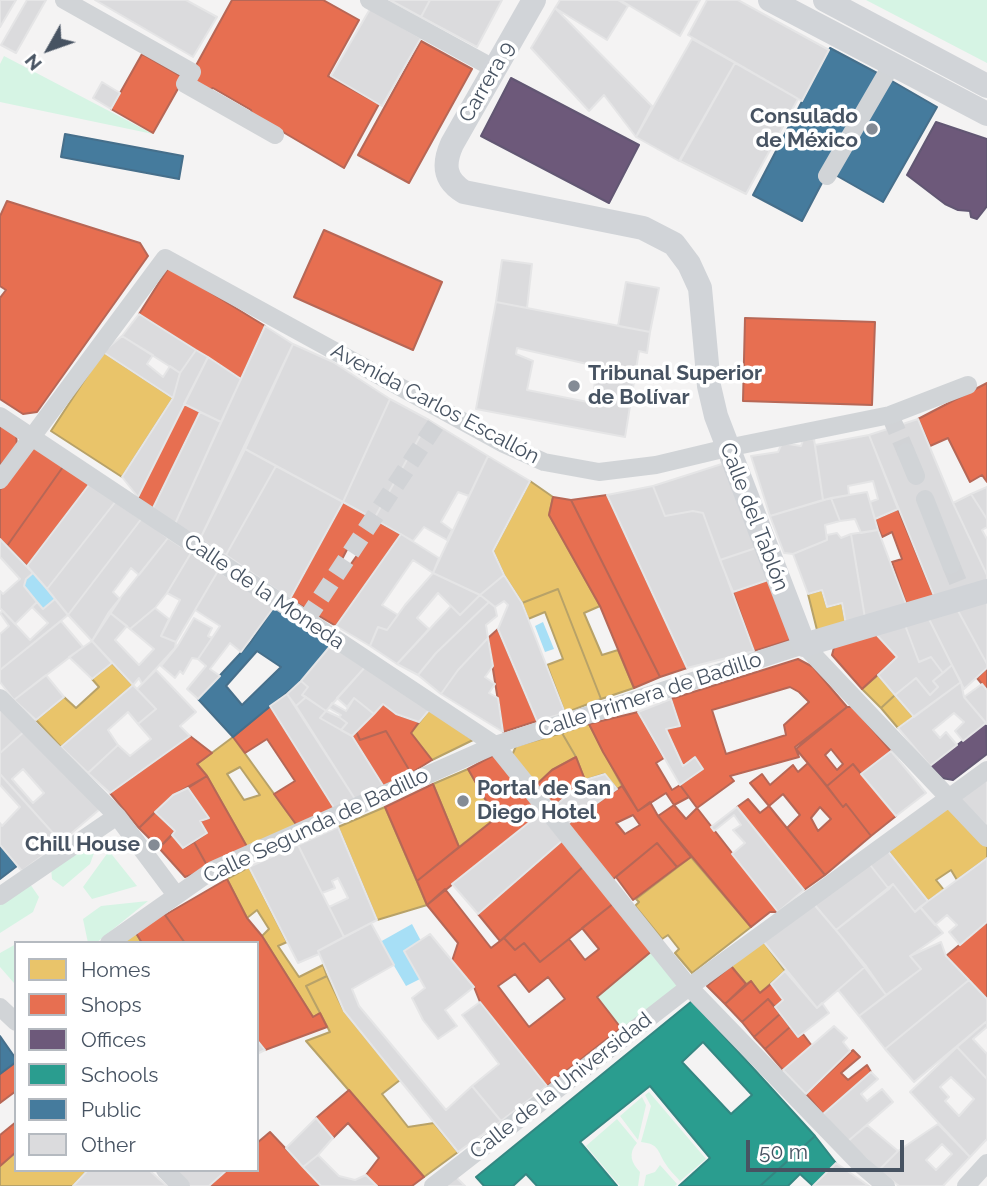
<!DOCTYPE html>
<meta charset="utf-8">
<style>
body{margin:0}
#map{position:relative;width:987px;height:1186px;overflow:hidden;background:#f4f3f3;font-family:Raleway,sans-serif}
canvas{display:block}
.legend{position:absolute;left:14px;top:941px;width:245px;height:231px;box-sizing:border-box;background:#fff;border:2px solid #b5bac0;margin:0;padding:9px 12px;list-style:none;font-size:21px;color:#475362}
.legend li{display:flex;align-items:center;gap:14px;height:35px}
.legend b{width:35px;border:2px solid #b5bac0}
.north{position:absolute;left:14px;top:14px;width:70px;height:70px;-webkit-text-stroke:5px #fff;paint-order:stroke;rotate:230deg;font-size:19px;font-weight:700;line-height:28px;text-align:center;color:#475362}
.north::after{content:'';display:block;margin:auto;width:24px;height:32px;background:#475362;clip-path:polygon(50% 0,100% 100%,50% 72%,0 100%)}
.scale{position:absolute;left:746px;top:1140px;width:158px;height:32px;box-sizing:border-box;border:4px solid #475362;border-top:0;padding-left:9px;font-size:21px;line-height:24px;white-space:nowrap;color:#475362;-webkit-text-stroke:5px #fff;paint-order:stroke}
</style>
<div id="map">
<canvas width="987" height="1186"></canvas>
<ul class="legend">
<li><b style="height:19px;background:#e9c46a"></b>Homes</li>
<li><b style="height:19px;background:#e76f51"></b>Shops</li>
<li><b style="height:19px;background:#6d597a"></b>Offices</li>
<li><b style="height:19px;background:#2a9d8f"></b>Schools</li>
<li><b style="height:19px;background:#457b9d"></b>Public</li>
<li><b style="height:19px;background:#dbdbdd"></b>Other</li>
</ul>
<div class="north">N</div>
<div class="scale">50 m</div>
</div>
<script>
const ctx = document.querySelector('canvas').getContext('2d');
ctx.lineJoin = 'round';
function fillPath(path, color) { ctx.fillStyle = color; ctx.fill(path, 'evenodd'); }
function stroke(path, color, width, dash) { ctx.strokeStyle = color; ctx.lineWidth = width; ctx.lineCap = dash ? 'butt' : 'round'; ctx.setLineDash(dash || []); ctx.stroke(path); }
function label(font, color, halo, rows, align = 'center') {
  ctx.font = font + ' Raleway,sans-serif'; ctx.lineWidth = 7; ctx.setLineDash([]); ctx.textBaseline = 'middle'; ctx.strokeStyle = halo; ctx.fillStyle = color; for (const [text, x, y, turn = 0] of rows) {
    ctx.save(); ctx.translate(x, y); ctx.rotate((+turn || 0) * Math.PI / 180); ctx.textAlign = isNaN(turn) ? turn : align; if (halo) ctx.strokeText(text, 0, 0); ctx.fillText(text, 0, 0); ctx.restore();
  }
}
const green = new Path2D(`
 M866 0H987V63Z
 M4 56 153 134 0 102V64Z
 M81 845H97L90 864 63 887 52 879 51 868Z
 M109 851 137 886 92 899 83 887Z
 M30 884 39 897 33 912 0 933V904Z
 M148 901 96 943H88L83 919 101 906Z
 M16 944V980L14 983 0 967V953Z
 M653 950 684 986 625 1033 597 997Z
 M649 1092 706 1159 680 1181C675 1175 669 1170 665 1163 657 1150 659 1144 641 1142L651 1106 645 1095Z
 M642 1097 646 1105 638 1140 620 1116Z
 M617 1119 637 1143C628 1153 631 1163 640 1172L638 1186H620L586 1146Z
 M660 1165 677 1184 675 1186H644L646 1175 655 1172Z`);
const water = new Path2D(`
 M33 573 55 599 43 609 24 586 26 579Z
 M543 622 554 649 545 652 535 626Z
 M412 924 421 941 405 952 420 979 406 986 380 942Z`);
const homes = new Path2D(`
 M103 352 173 398 122 477 51 431Z
 M530 481 553 497 549 515 600 606 584 613 602 655 618 650 634 688 601 699 558 589 522 603 504 575 493 551Z
 M558 589 601 699 565 713 547 665 563 659 545 612 528 619 522 603Z
 M822 590 827 607 842 603 846 625 817 630 808 594Z
 M112 663 133 685 61 747 36 720 64 697 76 708 99 687 92 679Z
 M878 675 895 695 881 708 862 689Z
 M895 695 914 717 898 728 881 708Z
 M430 709 473 740 432 760 411 733Z
 M589 724 622 786 617 789 604 774 585 780 576 757 562 733Z
 M562 733 576 757 552 770 535 786 511 758 516 746Z
 M233 737 298 827 250 852 207 776 197 764ZM240 767 260 795 244 800 227 774Z
 M468 769 496 818 459 847 433 784Z
 M949 805 987 845V858L957 880 951 870 936 880 944 890 928 901 887 850Z
 M385 807 427 905 377 920 338 827Z
 M691 857 751 927 692 973 675 953 679 949 668 935 662 939 635 906 639 902 636 899Z
 M249 867 287 942 278 946 299 977 323 965 327 976 306 986 320 1013 313 1017 262 936 269 929 257 910 247 918 227 879Z
 M136 933 142 943H117Z
 M763 941 785 971 760 993 751 981 746 984 731 966Z
 M327 976 344 1011 400 1080 382 1094 408 1127 434 1123 458 1152 424 1177 306 1041 330 1032 306 986Z
 M16 1152V1170H88L73 1186H0V1166Z`);
const shops = new Path2D(`
 M232 0H323L359 20 328 76 379 104 344 168 283 132 253 121 251 110 213 88 207 91 188 80Z
 M421 41 472 69 409 183 358 155Z
 M142 54 184 78 153 133 111 109Z
 M7 201 140 243 148 256 37 412 23 414 0 399V298L6 290 0 286V216Z
 M324 230 442 282 413 350 294 297Z
 M169 267 265 326 241 379 139 314Z
 M745 318 875 322 872 405 743 401Z
 M987 383V482L982 475 970 482 948 438 930 446 918 419Z
 M184 404 200 412 152 510 138 497Z
 M0 420 16 433 17 446 0 466Z
 M35 445 65 464 7 546 0 539V490Z
 M65 464 91 482 27 566 7 546Z
 M607 495 687 668 660 677 571 500Z
 M553 497 571 500 660 677 634 688 600 606 549 515Z
 M343 502 401 534 336 626 290 599ZM354 536 365 544 346 571 339 565Z
 M898 509 938 606 909 612 892 562 902 559 892 532 882 537 875 519Z
 M774 578 797 638 754 651 733 592Z
 M498 629 537 721 503 732 488 638Z
 M874 632 897 657 862 689 832 655 835 644Z
 M798 659 813 667 847 707 795 747 799 757 730 776 734 781 697 808 680 785 703 769 695 757 683 766 666 729 680 726 671 699ZM790 687 799 692 809 702 784 725 786 735 726 754 712 710Z
 M987 668V690L977 678Z
 M383 704 396 714 419 722 411 733 432 760 411 773 386 731 360 740 356 731Z
 M270 706 336 811 298 827 274 794 295 781 267 739 245 753 233 737Z
 M847 707H853L891 751 861 774 853 764 827 786 796 749ZM831 749 843 764 837 770 825 755Z
 M638 712 664 758 656 763 672 790 680 785 689 797 674 805 666 793 638 811 603 752 589 724Z
 M356 731 360 740 386 731 411 773 384 787 352 736Z
 M190 736 212 753 197 764 207 776 173 795 139 828 110 793Z
 M496 754 541 813 427 905 417 881 496 818 468 769Z
 M576 757 585 780 552 808 535 786 552 770Z
 M808 763 843 807 846 804 871 836 825 875 787 828 800 815 783 794 769 806 750 783 762 774 770 785 793 765 798 772ZM820 807 831 819 818 831 811 818Z
 M853 764 896 816 871 836 846 804 843 807 827 786Z
 M207 776 250 852 209 869 194 842 207 833 200 821 209 818 188 788Z
 M433 784 459 847 417 881 385 807Z
 M622 786 638 811 650 802 658 816 691 857 677 867 657 843 612 880 566 825ZM633 815 640 825 625 834 616 823Z
 M748 799 760 813 769 806 825 875 804 890 737 807Z
 M674 805 686 819 697 808 778 912H770L751 927 658 816Z
 M155 812 175 831 159 848 139 828Z
 M172 835 183 848 194 842 209 869 185 877 159 848Z
 M563 840 584 866 500 941 478 914Z
 M657 843 677 867 633 900 616 877Z
 M584 866 614 903 540 962 524 943 515 950 504 938Z
 M227 879 247 918 262 936 313 1017 320 1013 327 1027 265 1050 257 1040V943H185L165 915Z
 M445 889 491 948 504 938 515 950 524 943 540 962 569 939 585 960 599 949 582 928 614 903 653 950 597 997 621 1028 547 1086 480 1002 474 987 452 961 458 943 427 905ZM515 974 529 992 548 977 565 999 529 1027 498 986Z
 M163 912 185 943H142L136 933Z
 M987 922V999L946 956Z
 M731 966 746 984 725 1004 707 986Z
 M751 981 760 993 771 984 783 1000 775 1007 768 999 742 1022 725 1004Z
 M768 999 780 1014 754 1037 742 1022Z
 M780 1014 790 1027 765 1049 754 1037Z
 M790 1027 798 1037 803 1034 812 1046 783 1070 765 1049Z
 M853 1050 860 1057 841 1073 848 1080 867 1065 871 1072 823 1114 806 1094Z
 M16 1062V1091L0 1103V1074Z
 M349 1090 424 1177 412 1186H377L366 1175 379 1158 348 1123 333 1138 316 1118Z
 M16 1122V1152L0 1166V1135Z
 M270 1132 321 1186H209L227 1170H257V1143Z`);
const offices = new Path2D(`
 M511 78 639 145 609 203 481 136Z
 M936 122 987 139V206L977 219 971 217 970 211 958 210 945 204 907 175Z
 M986 723 987 754 953 780 942 778 930 766Z`);
const schools = new Path2D(`
 M692 1001 815 1136 760 1186H679L710 1158 650 1086 580 1142 617 1186H537L526 1174 513 1186H484L476 1177ZM703 1042 752 1095 731 1114 682 1062Z
 M815 1136 836 1163 813 1186 800 1174 788 1186H760Z`);
const public = new Path2D(`
 M830 48 879 74 802 221 753 195Z
 M885 77 937 107 883 202 832 173Z
 M65 134 183 156 179 179 61 157Z
 M274 607 331 645 301 681 233 737 198 699 250 643ZM257 651 281 667 242 705 226 686Z
 M0 845 17 866 0 879Z
 M0 1036 16 1059V1062L0 1074Z`);
const building = new Path2D(`
 M0 0H16L0 27Z
 M27 0H46L16 53 1 45Z
 M95 0H186L217 17 193 57Z
 M390 0H430L421 17Z
 M430 0H502L477 47 421 17Z
 M560 0H618L628 6 607 40 555 8Z
 M620 0H700L680 36Z
 M707 0H738L829 50 802 101 688 35Z
 M555 8 652 106 636 137 604 95 589 111 531 48Z
 M370 9 421 38 382 106 331 76Z
 M692 39 735 63 679 161 636 137Z
 M735 63 798 99 746 194 680 161Z
 M102 82 120 93 111 109 93 98Z
 M502 260 532 264 527 308 496 302Z
 M626 282 659 288 650 332 618 326Z
 M496 302 650 332 647 353 639 351 625 437 476 409ZM517 348 596 366 593 403 527 390 533 361 516 354Z
 M139 314 196 350 180 373 122 336Z
 M265 326 293 344 200 539 175 524Z
 M122 336 153 355 147 364 163 377 170 366 180 373 173 398 103 352Z
 M293 344 333 362 390 399 343 502 245 449Z
 M196 350 208 357 138 497 122 477 173 398 180 373Z
 M208 357 241 379 221 422 184 404Z
 M390 399 429 420 374 519 343 502Z
 M200 412 221 422 175 524 152 510Z
 M918 419 953 503 987 575V589L938 606 869 435Z
 M429 420 488 456 469 496 458 492 441 522 452 530 447 540 424 527 413 541 374 519Z
 M869 435 898 509 875 519 870 502 878 499 873 481 848 486 849 495 823 500 815 445Z
 M814 439 823 500 770 516 751 456 778 452 782 443 801 446 803 440Z
 M245 449 276 466 226 555 200 539Z
 M488 456 530 481 493 551 504 575 480 595 433 573Z
 M725 463 759 547 720 560 703 513 693 511 665 516 653 486Z
 M276 466 343 502 290 599 226 555Z
 M91 482 116 501 47 589 27 566Z
 M653 486 665 516 693 511 703 513 754 651 687 668 607 495Z
 M987 487V519L971 494Z
 M867 492 878 530 861 533 855 519 840 521 831 498Z
 M971 494 987 519V527L982 530 987 539V575L953 503Z
 M831 498 840 521 825 525 827 540 793 554 784 553 770 516Z
 M116 501 142 518 68 615 47 589Z
 M142 518 168 538 139 575 131 568 113 592 120 599 92 641 68 615Z
 M878 530 909 612 865 618 851 534Z
 M837 533 841 538 851 534 865 618 846 625 842 603 827 607 822 590 808 594 793 554 827 540V535Z
 M401 534 439 558 433 573 413 560 382 605 398 615 387 630 378 627 370 646 336 626Z
 M168 538 191 553 167 593 155 608 130 629 109 612Z
 M0 539 33 573 26 579 24 586 37 602 15 624 0 608V591L3 594 20 579 0 557Z
 M759 547 774 578 733 592 720 560Z
 M191 553 218 571 176 642 161 636 180 600 167 593Z
 M218 571 274 607 241 652 230 643 210 669 220 676 198 699 187 689 206 666 198 659 220 626 195 610Z
 M433 573 480 595 460 615 438 593 417 618 429 629 397 664 370 646 378 627 387 630 405 605Z
 M504 575 522 603 565 713 537 721 498 629 508 605 504 601 495 607 480 595Z
 M480 595 489 602 436 653 418 675 397 664 451 606 460 615Z
 M55 599 68 615 0 670V634L9 626 0 613 3 611 30 640 48 623 32 607 37 602 43 609Z
 M489 602 495 607 497 616 486 625 488 638 458 670 441 694 418 675 436 653Z
 M987 602V664L956 607Z
 M956 607 987 664V668L964 689 929 619Z
 M155 608 169 619 161 636 176 642 175 648 142 684 139 678 133 685 92 641 109 612 127 626 115 640 139 665 154 649 130 629Z
 M194 618 212 628 208 636 212 638 198 659 192 658 183 674 180 671 175 678 161 666 178 645Z
 M929 619 952 665 943 673 931 657 919 662 905 625Z
 M61 621 83 647 14 700 0 682V670Z
 M905 625 919 662 931 657 943 673 933 681 938 687 930 695 916 678 895 695 878 675 897 657 874 632Z
 M488 638 493 666 485 677 495 684 489 693 498 698 503 732 441 694 458 670Z
 M92 641 112 663 92 679 69 657Z
 M331 645 366 666 326 711 302 695 308 687 301 681Z
 M952 665 961 682 914 717 895 695 916 678 930 695 938 687 933 681Z
 M366 666 430 709 419 722 396 714 383 704 374 714 354 698 347 707 337 698Z
 M156 670 196 712 180 726 190 736 110 793 88 773 118 745 130 756 151 739 138 724 156 709 137 689Z
 M46 675 64 697 36 720 14 700Z
 M301 681 308 687 302 695 306 697 296 706 287 694Z
 M961 682 964 697 986 723 963 741 955 731 964 722 954 713 933 730 940 738 946 732 957 745 930 766 898 728Z
 M982 684 987 690V724L964 697Z
 M133 685 156 709 138 724 128 712 108 730 118 745 88 773 61 747Z
 M287 694 355 799 336 811 270 706Z
 M306 697 326 711 320 718 352 736 384 787 355 799 296 706Z
 M354 698 374 714 352 736 341 730 347 723 339 717 341 715 329 708 332 703 346 711Z
 M671 699 680 726 666 729 683 766 695 757 703 769 680 785 638 712Z
 M0 704 26 730 0 753Z
 M326 711 339 717 347 723 341 730 320 718Z
 M26 730 100 809 61 842 0 774V753ZM23 769 44 793 33 803 12 779Z
 M891 751 926 793 896 816 861 774Z
 M0 774 61 842 22 871 0 845V823L2 826 20 807 0 785Z
 M605 774 617 789 569 823 556 805 585 780Z
 M987 778V826L960 799Z
 M188 788 209 818 200 821 207 833 183 848 172 835 175 831 155 812 173 795Z
 M737 807 804 890 778 912 732 854 745 843 733 830 741 825 734 815 714 831 711 827Z
 M541 813 563 840 478 914 452 884Z
 M338 827 377 920 344 937 329 907 348 898 338 878 332 881 335 888 322 893 298 845Z
 M298 845 344 937 318 951 319 954 298 963 249 867Z
 M887 850 928 901 915 912 893 884 889 889 867 861Z
 M987 858V922L960 945 949 932 957 925 947 915 935 925 920 907Z
 M867 861 889 889 836 930 813 903Z
 M893 884 915 912 920 907 943 933 910 956 921 969 886 995 836 930Z
 M813 903 866 966 817 1008 763 941Z
 M371 923 394 965 352 989 359 1006 446 1110 472 1086 501 1121 458 1152 344 1011 318 951Z
 M430 934 474 987 445 1010 457 1026 438 1039 423 1020 412 998 425 988 404 951Z
 M941 942 946 956 969 980 885 1049 859 1016 921 969 910 956Z
 M866 966 886 995 859 1016 838 990Z
 M785 971 817 1008 822 1003 829 1013 798 1037 775 1007 783 1000 771 984Z
 M969 980 987 999V1021L914 1082 885 1049Z
 M480 1002 547 1086 501 1121 472 1086 499 1064 462 1015Z
 M987 1021V1027L973 1039 987 1054V1079L957 1047Z
 M834 1026 847 1038 843 1042 850 1051 806 1094 783 1070Z
 M257 1040 265 1050 257 1054Z
 M957 1047 987 1079V1139L970 1157 910 1092ZM951 1077 974 1099 959 1116 945 1101 949 1097 940 1087Z
 M871 1072 878 1079 861 1094 867 1101 882 1089 893 1102 847 1142 823 1114Z
 M316 1118 333 1138 318 1155 303 1167 286 1148Z
 M938 1124 970 1157 943 1186H899L879 1170 898 1151ZM942 1144 952 1154 936 1170 926 1160Z
 M867 1125 898 1151 879 1170 847 1142Z
 M318 1155 339 1176 355 1180 366 1175 377 1186H321L303 1167Z
 M836 1163 869 1186H813Z
 M88 1170H149L167 1186H73Z
 M227 1170 209 1186H190L174 1171Z
 M452 1173 465 1186H440Z`);
const streetTunnel = new Path2D(`
 M890 415 906 452
 M951 565 965 599
 M306 620 444 412`);
const street = new Path2D(`
 M64 0 192 72 185 84 275 135
 M369 0 495 69
 M827 176 892 64
 M0 416 495 745 689 987 860 1164 886 1186
 M906 452 916 476
 M0 480 165 258 504 444 544 462 599 472 656 465 727 448 890 415 968 385
 M925 499 951 565
 M0 698 117 816 176 895
 M0 896 117 816
 M109 943 213 870 495 745 804 645 987 838
 M0 1007 16 1022
 M165 1170 181 1186
 M433 1186 689 987 987 770
 M966 1186 987 1163`);
const secondary = new Path2D(`
 M534 0 452 144C443 164 444 180 464 192L643 228 674 244 689 264 700 288 709 386 716 416 804 645 987 591
 M770 0 987 114
 M825 0 987 86`);
const markers = [
 [872,129,7,"#848b95"],
 [574,386,7,"#848b95"],
 [463,801,7,"#848b95"],
 [154,845,7,"#848b95"]
];
const streetNames = [
 ["Carrera 9",487,82,-60],
 ["Avenida Carlos Escallón",435,404,28],
 ["Calle del Tablón",754,517,69],
 ["Calle de la Moneda",264,592,34],
 ["Calle Primera de Badillo",650,695,-18],
 ["Calle Segunda de Badillo",316,826,-25],
 ["Calle de la Universidad",561,1086,-38]
];
const poiNames = [
 ["Consulado",858,117],
 ["de México",858,141],
 ["Tribunal Superior",588,374,"left"],
 ["de Bolívar",588,398,"left"],
 ["Portal de San",477,789,"left"],
 ["Diego Hotel",477,813,"left"],
 ["Chill House",140,845]
];
fillPath(green, '#d6f4e4');
fillPath(water, '#a7dff6');
fillPath(homes, '#e9c46a');
stroke(homes, '#b8a268', 2);
fillPath(shops, '#e76f51');
stroke(shops, '#b76756', 2);
fillPath(offices, '#6d597a');
stroke(offices, '#625773', 2);
fillPath(schools, '#2a9d8f');
stroke(schools, '#338782', 2);
fillPath(public, '#457b9d');
stroke(public, '#466f8b', 2);
fillPath(building, '#dbdbdd');
stroke(building, '#e5e5e6', 2);
stroke(streetTunnel, '#d1d3d6', 18, [18, 9]);
stroke(street, '#d1d4d7', 18);
stroke(secondary, '#d1d4d8', 24);
for (const [x, y, r, color] of markers) { const dot = new Path2D(); dot.arc(x, y, r, 0, 2 * Math.PI); ctx.fillStyle = color; ctx.fill(dot); stroke(dot, '#fff', 2.5); }
label('21px', '#475362', '#fff', streetNames);
label('bold 21px', '#475362', '#fff', poiNames, 'right');
</script>
